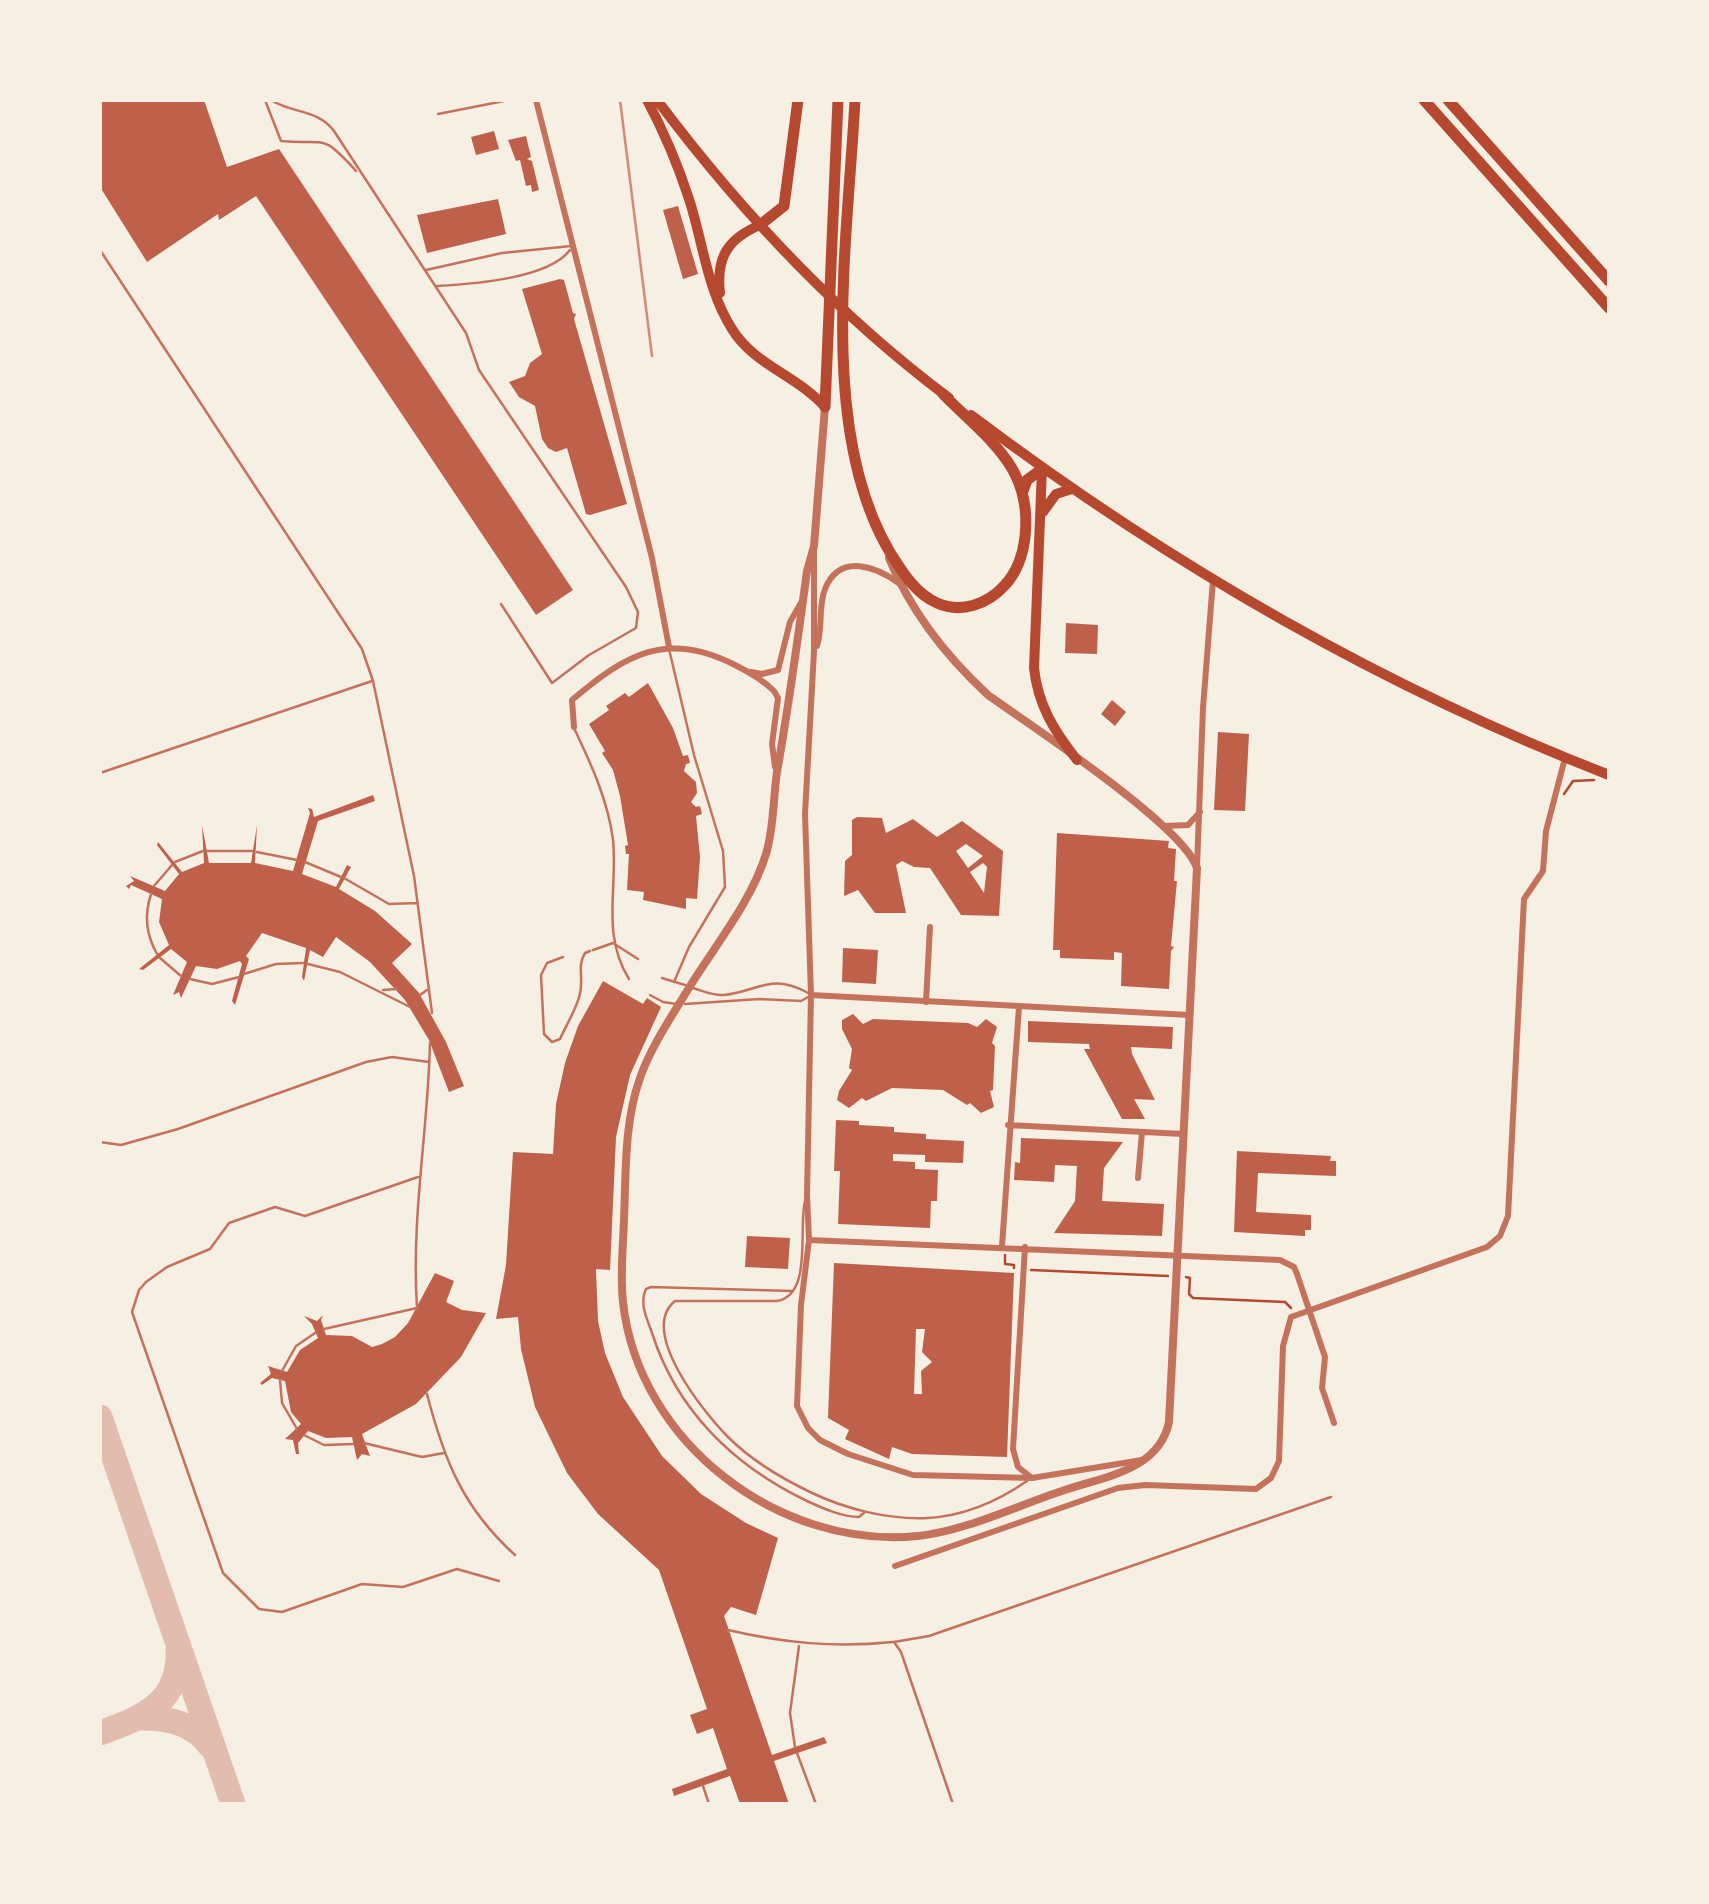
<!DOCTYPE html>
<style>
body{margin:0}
#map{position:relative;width:1709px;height:1904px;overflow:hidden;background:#f6efe4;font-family:Jost,sans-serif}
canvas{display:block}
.frame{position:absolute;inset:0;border:102px solid #f6efe4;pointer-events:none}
</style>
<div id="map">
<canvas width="1709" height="1904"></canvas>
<div class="frame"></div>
</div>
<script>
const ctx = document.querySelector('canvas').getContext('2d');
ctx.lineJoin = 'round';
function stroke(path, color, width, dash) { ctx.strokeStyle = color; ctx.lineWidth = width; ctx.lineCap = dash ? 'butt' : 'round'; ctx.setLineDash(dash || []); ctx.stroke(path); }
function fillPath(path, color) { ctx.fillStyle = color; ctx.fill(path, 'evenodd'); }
const taxiway = new Path2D(`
 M100 1417 233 1804
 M141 1718C170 1718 193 1723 211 1747
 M100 1733C142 1718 180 1703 178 1651`);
const building = new Path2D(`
 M100 100H204L227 167 279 149 573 590 536 615 256 196 219 220 218 214 147 262 100 187Z
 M494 131 499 149 476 155 471 137Z
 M526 136 531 157 527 159 532 161 539 190 532 192 531 185 526 186 520 160 516 161 508 140Z
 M498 199 506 234 427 253 417 215Z
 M678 206 698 274 683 279 663 210Z
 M560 279 564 280 573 313 576 314 574 319 627 504 590 515 586 514 567 448 556 452 548 448 542 439 535 406 519 397 509 382 525 376 530 363 542 354 522 289Z
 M1066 623 1098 625 1097 654 1065 653Z
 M648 683 673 728 683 756 688 755 690 763 686 764 684 771 696 782 697 793 691 802 696 807 700 806 702 814 696 816 700 857 697 899 686 898V909L643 900 644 892 627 890 629 854H626L625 846 628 845 620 796 613 770 602 753 605 751 589 724 609 710 606 706 625 693 629 697Z
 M1112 700 1126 712 1115 726 1101 714Z
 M1218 732 1249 734 1245 811 1214 810Z
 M373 795 375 801 318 821 302 874 336 887 347 865 351 867 339 889 375 911 412 944 392 963 419 993 446 1042 464 1086 449 1092 429 1040 405 1000 370 962 336 937 323 957 310 950 304 981 302 977 306 948 262 933 246 956 249 959 235 1005 232 1001 242 964 240 961 217 969 196 966 181 998 179 992 173 995 187 962 171 949 143 970 139 969 169 945 159 922 162 899 131 885 129 889 126 886 134 881 130 876 165 891 179 874 157 845 158 842 182 872 204 863 202 825 209 863H251L257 825 255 863 293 871 310 813 308 808 312 809 314 817Z
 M857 817 882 818 886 833 913 819 937 837 962 821 1003 851 999 916 961 915 930 868 914 867 902 861 896 865 906 913H875L858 890 844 896 845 861 852 855V820ZM966 844 983 856 968 868 956 851ZM983 863 987 867 984 893 970 872Z
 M1057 833 1169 841 1168 848 1176 849 1174 881H1177L1171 946 1174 947 1171 951 1169 989 1121 986 1122 953 1114 952V960L1060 958V950H1053Z
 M843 948 878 950 876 984 842 982Z
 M603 981 643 1004 647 998 661 1007 630 1075 616 1137 610 1270 596 1269 598 1321 605 1353 623 1397 662 1456 701 1494 746 1523 778 1538 756 1615 731 1607 724 1616 772 1755 824 1737 827 1743 774 1761 789 1804H740L730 1776 674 1796 672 1789 727 1769 713 1728 697 1734 690 1715 707 1709 659 1570 598 1514 567 1473 535 1407 521 1349 518 1317 496 1319 506 1265 513 1152 553 1154 556 1104 565 1063 578 1026Z
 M853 1014 863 1024 873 1019 968 1023 977 1027 986 1019 997 1027 992 1043 995 1046 993 1090 990 1091 994 1107 981 1113 970 1103 967 1105 943 1090 892 1088 866 1101 862 1098 849 1108 837 1100 839 1091 852 1070 849 1068 852 1049 842 1029V1020Z
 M1028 1021 1173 1027 1172 1049 1131 1047 1132 1054 1155 1100 1134 1099 1145 1119H1122L1084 1049H1090L1089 1044 1028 1042Z
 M836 1120 859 1121V1125L894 1127V1132L926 1134V1139L964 1141 963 1163 925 1162V1155L893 1154V1161L915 1162V1169L938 1170 937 1201H931L930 1228 838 1224 840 1171H834Z
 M1021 1138 1123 1142 1104 1168 1102 1201 1164 1204 1162 1236 1054 1233 1075 1201 1077 1166 1055 1165 1054 1182 1014 1180 1015 1162 1020 1163Z
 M1237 1151 1331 1156 1330 1161H1336V1176L1258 1173 1256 1212 1311 1215V1230H1305V1236L1234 1232Z
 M747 1236 790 1238 788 1269 745 1267Z
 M834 1263 1014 1273 1007 1457 912 1454 892 1447 889 1459 845 1439 849 1430 828 1418ZM916 1329H925L922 1352 932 1362 921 1371 922 1394H914Z
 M435 1273 454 1281 446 1302 462 1310 486 1313 461 1357 416 1404 362 1434 370 1456 362 1454 357 1460 352 1437 326 1438 308 1431 298 1443 299 1454H296L293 1440 285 1439 301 1424 291 1412 285 1381 272 1378 262 1385 260 1383 271 1374 268 1366 287 1372 300 1350 318 1338 312 1324 304 1316 317 1321 323 1315 321 1320 326 1335 352 1336 372 1347 382 1344 395 1337 408 1323Z`);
const path = new Path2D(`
 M1564 794 1573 781 1594 780
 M1005 1255V1264L1014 1265V1268
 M1031 1270 1168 1276
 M1186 1277 1190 1278 1189 1294 1193 1298 1285 1302 1291 1308`);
const service = new Path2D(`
 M265 100 281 141C327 145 321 132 356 171
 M271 100C293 114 318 109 334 131L466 333 479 370 626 587 638 612 636 628 589 655 552 683 501 604
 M438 114 509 100
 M100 250 362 649 373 681 414 876 432 1013
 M426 270 502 253 571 246
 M437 286C472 284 548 279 570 250
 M669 649 694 755 723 851 725 887 689 947 674 982
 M574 728C591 764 608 800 613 840 618 888 601 934 629 979
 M100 773 372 681
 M207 851H252
 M257 852 297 860
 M175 862 203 851
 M305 862 341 877
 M344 878 389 904 418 903
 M154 886 172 865
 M151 894C144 916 146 934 157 954
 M593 950 613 943 638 959
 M563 957 547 963 541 975 544 1034 552 1042 560 1039C567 1023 581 1002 581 985 582 972 578 965 585 953L590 951
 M160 958 181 976
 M308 964 340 972 410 1007
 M244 974 276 964 303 963
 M662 978 685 985
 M190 979 212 984 239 977
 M693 988C703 991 713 996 724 995 760 991 771 972 810 994
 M383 990 396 989
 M420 995 427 990
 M650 995 663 1002 677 1004
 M685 1004 759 999 801 1001 810 996
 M100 1142 121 1145 178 1129 366 1062 392 1057 429 1062
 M418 1177 305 1216 275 1207 229 1223 210 1249 167 1267 146 1282 139 1290 132 1312 223 1573 259 1609 282 1612 362 1584 403 1587 457 1569 499 1581
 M805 1201C798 1228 813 1295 777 1301H675C638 1331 704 1413 728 1437 751 1460 781 1478 810 1492 845 1509 889 1520 928 1518 963 1516 998 1501 1027 1481
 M792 1291 651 1287 646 1289C639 1304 647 1318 652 1333 677 1411 734 1466 807 1501 822 1508 842 1517 859 1517L865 1512
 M324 1329 417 1308C411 1217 428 1132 430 1043
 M282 1371 296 1346 315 1333
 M280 1380 282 1403 297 1429
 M427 1394C444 1460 463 1508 515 1555
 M304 1435 324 1445 354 1444
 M364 1443 422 1457 444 1453
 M728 1630C784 1643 835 1648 893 1642
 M795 1747 790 1713 799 1646
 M797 1753 816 1804
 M703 1786 709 1804
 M953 1804 901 1652 894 1642 929 1636 1331 1497`);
const minor = new Path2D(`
 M536 100 652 558 669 647
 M814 552V651L805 814 811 995 807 1195 809 1240 801 1305 797 1406 808 1428 820 1440 848 1454 913 1475 1032 1478 1142 1460
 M817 646C823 628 818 607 825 589 840 552 877 567 900 584
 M751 672 762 674 778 670 790 622 802 601
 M574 727 572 700C626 654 667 630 735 665 749 672 763 680 774 691L778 698 772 744 775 767
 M1165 826 1188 825 1200 812
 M1197 867 1203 708 1213 580
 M811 995 1189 1015
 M926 1002 930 927
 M1008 1125 1183 1134
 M1138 1178 1142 1132
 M809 1240 1280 1260 1294 1267 1297 1274 1325 1357 1322 1388 1334 1423
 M1002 1246 1019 1007
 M1025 1247 1013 1449 1018 1467 1032 1478
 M895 1566 1118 1488 1145 1485 1256 1489 1271 1478 1279 1461 1283 1346 1291 1317 1487 1247 1500 1236 1508 1216 1524 899 1543 871 1546 831 1565 758`);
const tertiary = new Path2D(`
 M825 407 814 546 807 571C798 638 789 705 777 772 773 799 774 828 766 854 751 903 713 948 687 991 670 1019 651 1047 640 1078 624 1123 626 1173 624 1220 623 1247 620 1275 623 1302 638 1442 779 1550 918 1536 965 1531 1016 1506 1062 1491 1102 1477 1159 1471 1169 1422L1197 868C1183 825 1031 726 988 695 947 657 910 610 889 558`);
const primary = new Path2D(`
 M647 100C664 132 678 165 689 199 703 242 707 290 732 329 754 365 798 376 825 407
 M657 100C741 212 837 314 949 398
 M720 293C716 258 727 239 760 225
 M971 415C1166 562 1380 686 1609 775
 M1042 469 1034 668C1038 705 1054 731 1077 760
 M1043 512 1056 494 1072 489`);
const motorway = new Path2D(`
 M855 100C848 238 817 432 891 554 903 573 916 594 937 603 961 614 988 604 1005 585 1017 572 1023 554 1025 537 1033 466 987 439 943 394
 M1424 100 1609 308
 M1448 100 1609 281
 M760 225 784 206 798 100
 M825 407 838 100
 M1023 491 1027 480 1042 469`);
const rail = new Path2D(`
 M620 100 652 356`);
stroke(taxiway, '#e2bdae', 25);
fillPath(building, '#bf614a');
stroke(path, '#b5482f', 2.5);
stroke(service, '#c5725c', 2.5);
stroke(minor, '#c5725c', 6);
stroke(tertiary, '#c5725c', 8);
stroke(primary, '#b5482f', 10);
stroke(motorway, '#b5482f', 11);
stroke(rail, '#cf8b77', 2.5);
</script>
